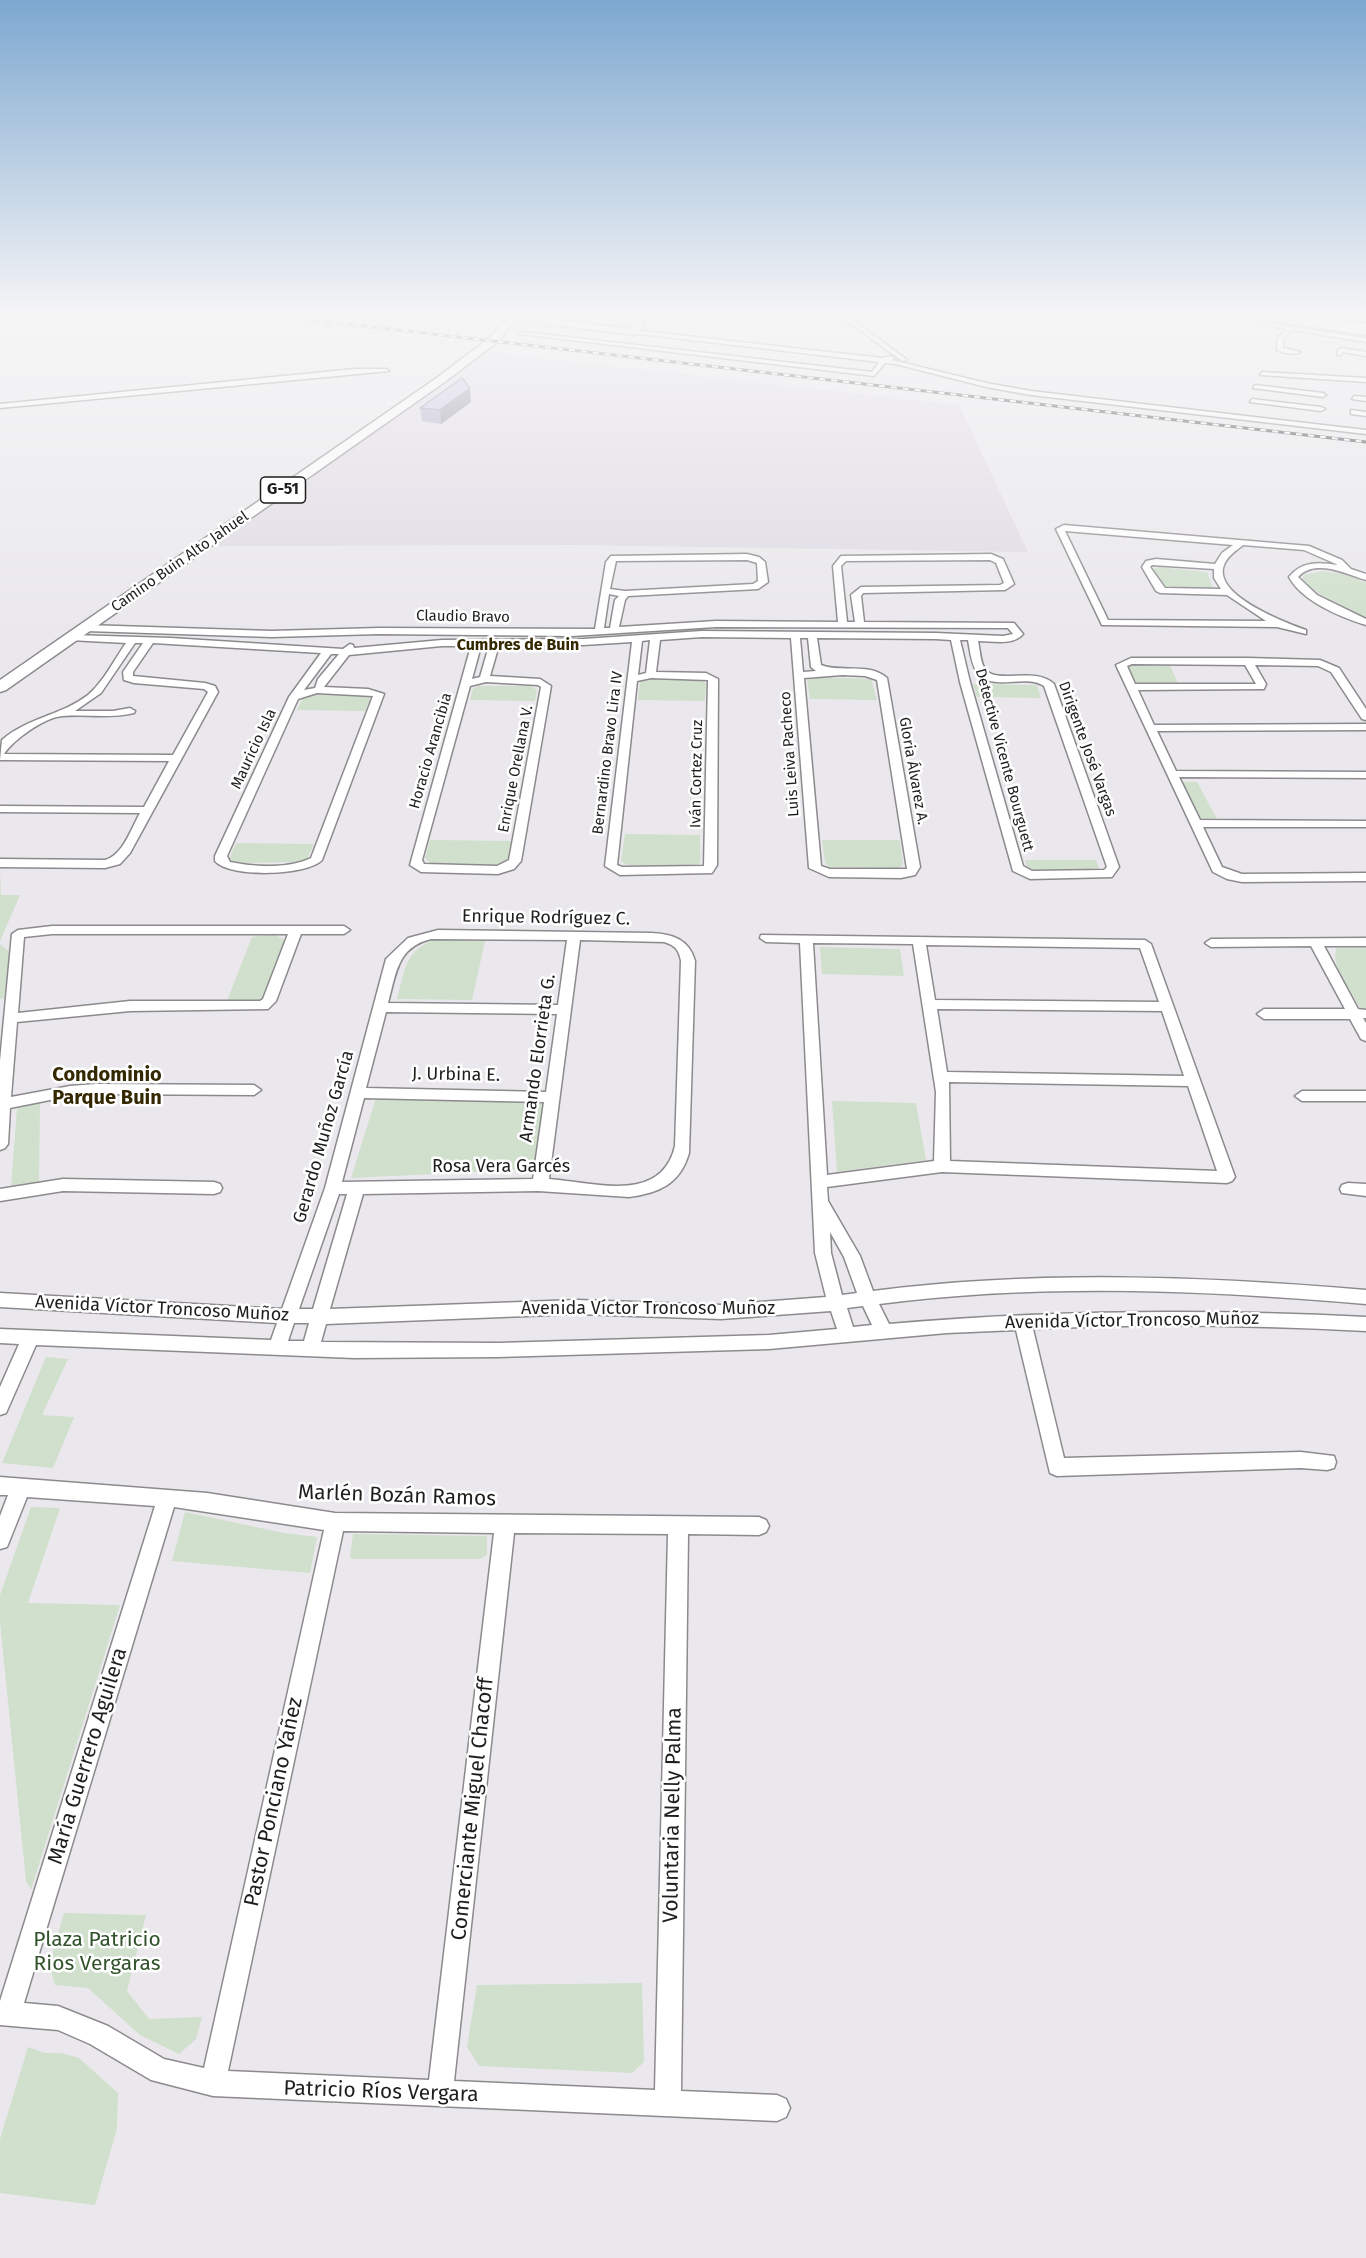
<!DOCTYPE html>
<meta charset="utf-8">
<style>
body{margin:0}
canvas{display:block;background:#eae8ec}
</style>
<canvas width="1366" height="2258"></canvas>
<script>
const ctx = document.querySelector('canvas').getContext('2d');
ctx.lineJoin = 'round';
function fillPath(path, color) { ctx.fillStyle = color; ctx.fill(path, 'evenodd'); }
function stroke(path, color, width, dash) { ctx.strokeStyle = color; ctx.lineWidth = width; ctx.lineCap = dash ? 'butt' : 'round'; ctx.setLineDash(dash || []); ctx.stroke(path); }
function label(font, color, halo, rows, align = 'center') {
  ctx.font = font + ' "Fira Sans",sans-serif'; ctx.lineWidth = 5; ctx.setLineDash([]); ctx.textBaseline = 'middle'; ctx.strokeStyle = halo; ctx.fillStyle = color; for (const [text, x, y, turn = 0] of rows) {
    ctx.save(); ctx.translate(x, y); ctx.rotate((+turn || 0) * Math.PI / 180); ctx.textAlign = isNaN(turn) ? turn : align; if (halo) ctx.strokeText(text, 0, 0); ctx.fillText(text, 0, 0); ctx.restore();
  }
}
const built = new Path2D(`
 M859 314H1057L1059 324 924 317Z
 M487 352 959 405 1028 552 575 545 211 546Z`);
const green = new Path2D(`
 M1159 567 1207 572 1213 588 1209 591 1167 590 1162 587 1152 569Z
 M1322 571 1349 575 1366 583V620L1309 591 1300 582 1304 575Z
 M1131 665 1170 666 1179 685 1134 684 1127 668Z
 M814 677 871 679 877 700 810 699 807 680Z
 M645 679 701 680 706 684 705 701 638 700 640 682Z
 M973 684 1037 685 1041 698 977 697Z
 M478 686H531L537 690 535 701 470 700 473 689Z
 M364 693 371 697 365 711 297 710 302 700 311 695Z
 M1181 782H1197L1217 819H1200Z
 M625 834 700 835V863L696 866 627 865 621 861Z
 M430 840 515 841 510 859 495 866 431 864 425 858Z
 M822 840H900L903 865 898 868 829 867 825 862Z
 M236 843 314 844 307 859 301 862 238 863 230 862 229 859Z
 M1025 860H1096L1100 871 1028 870Z
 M0 871 1 895H20L0 941Z
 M273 934 285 940 263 1000 227 1001 252 937Z
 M436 939 485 941 472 1000 397 999C405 970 404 951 436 939Z
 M0 944 10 952 4 998 0 999Z
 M820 947 900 949 904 976 822 974Z
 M1337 948H1366V1009L1360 1007 1356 1001C1349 988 1329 962 1337 948Z
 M376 1098 550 1101 539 1169 351 1178Z
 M832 1101 916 1103 926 1160 837 1172Z
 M40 1102 39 1182 11 1187 17 1109Z
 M46 1357 68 1359 42 1415 74 1417 53 1468 2 1463Z
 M31 1507 60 1508 28 1603 120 1605 31 1890 26 1881 0 1622V1595Z
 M185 1512 284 1533 317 1537 310 1573 172 1561Z
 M353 1534 487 1536V1555L480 1559H353L350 1557Z
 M64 1913 146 1915 127 1991 149 2019 202 2017 196 2039 179 2054 140 2035 88 1988 55 1985 49 1964Z
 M642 1983 644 2062 632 2073 479 2066 467 2047 477 1985Z
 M28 2047 45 2053H61L79 2058 118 2093 117 2128 95 2205 0 2193V2139Z`);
const street = new Path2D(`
 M838 314H845L907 360 902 361Z
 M1258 322 1366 338V342L1292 330 1283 339V348L1301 352C1296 355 1282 353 1277 350V339L1286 329 1258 324Z
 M633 330 882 358 891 356 894 358 892 360 986 383 1031 391 1366 430V434L1031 395 986 387 896 364 885 363 874 376 520 334 523 332 872 372 879 362 631 333Z
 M1341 348 1366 352V356L1343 352 1341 355H1337L1338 350Z
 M355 369H386L389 371 0 408V404Z
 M1262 372 1366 378V382L1260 375Z
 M1255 385 1323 393 1326 395 1323 397 1253 388Z
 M1354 396 1366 397V401L1352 399Z
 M1252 399 1321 407 1325 409 1321 411 1250 402Z
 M1351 410 1366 412V416L1351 414Z
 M1064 525 1309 546 1342 560 1351 569 1366 574V580C1346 574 1315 558 1298 577L1317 595 1366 619V625C1340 617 1302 601 1289 577 1301 561 1319 562 1337 565L1336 564 1304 550 1243 545C1236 551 1227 556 1224 565 1212 595 1286 623 1306 630V634L1277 627 1102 625 1056 529ZM1065 531 1233 545 1222 553 1215 564 1156 559 1146 561 1142 567 1156 591 1160 593 1227 595 1266 621 1108 620ZM1152 565 1214 569V578L1221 589 1165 588 1150 567Z
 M747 554 759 557 765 562 768 582 758 589 628 596 625 600 619 627 716 621 838 622 833 566 841 556 991 554 1003 559 1014 584 1005 590 863 593 861 596 864 622 1014 623 1023 634C1013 646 992 641 978 641 980 649 980 662 985 669 996 685 1036 666 1054 684L1119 867 1112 877 1030 879 1013 871 960 682 951 640 936 639 817 638 821 665C841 673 869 662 887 678L920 867 915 875 901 878 829 877 809 868 791 638 702 637 660 640 656 672 706 673 718 679 717 865 712 873 620 875 605 866 632 642 583 645H499L490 676 540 679 551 686 521 861 514 869 498 874 421 872 410 865 471 646H442L349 655 324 687 368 689 384 694 322 860C307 876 229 878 215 861V856L289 697 321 653 153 643 133 672V676L205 683 215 686 218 692 130 853 120 864 105 868 0 867V859L105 860C123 855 131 829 140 813L0 812V806L144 807 169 761 0 760 2 740C27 718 62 715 88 695 104 681 114 660 126 643L69 640V636L72 635 171 638 343 649 350 644 353 645 354 648 442 640 583 639 702 631 936 633 1003 636 1013 634 1008 628 716 627 572 636 379 634 272 637 86 631 81 628 86 625 272 631 379 628 595 629 606 562 611 556ZM747 560 757 563 758 581 753 584 625 591 610 589 616 561ZM990 560 996 563 1004 583 1000 585 861 587 851 595 855 622H847L841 566 846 561ZM609 594 619 596 615 600 610 628H604ZM800 638H808L811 667 816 671 803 672ZM650 640 646 673 638 675 642 641ZM960 640H968C970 650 971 664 977 672 992 693 1025 673 1044 686L1107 867 1104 870 1032 871 1023 866 970 682ZM135 643H143L123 672 124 680 134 683 204 689 208 692 173 755 4 754C14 739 45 717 63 716 86 714 110 719 134 713L135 711 130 708 113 711H75L101 693ZM481 646H489L480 677 472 679ZM331 654H339L318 679 315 688 304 690ZM842 675 865 676 877 680 907 869H830L821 866 804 678ZM651 678 708 680 704 866 622 867 617 865 637 681ZM486 682 538 685 541 687 509 860 497 866 424 864 422 860 470 686ZM317 693 373 696 311 858C289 869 254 867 230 862L227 856 298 699Z
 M1248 658 1320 660 1339 668 1366 709V720L1362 719 1331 672 1318 666 1255 665 1266 684 1264 689 1138 690 1154 725 1366 724V730L1157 731 1176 771 1366 772V778L1179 777 1200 820 1366 821V827H1203L1222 867 1242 874 1366 873V881L1242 882 1227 879 1213 872 1116 665 1131 658ZM1132 664 1245 665 1256 684H1135L1127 666Z
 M52 926H344L350 930 344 934H301L276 1001 268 1009 130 1011 17 1022 11 1097 70 1086 96 1084 254 1085 261 1090 254 1095 96 1094 70 1096 10 1108 8 1144 5 1148 0 1150V1061L12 934 18 930ZM52 934H288L263 999 260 1001H130L18 1013 24 937Z
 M438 930 651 933C672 934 689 939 695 961L689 1153C680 1184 659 1193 629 1197L538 1191 363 1194 330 1309 577 1300 721 1305 826 1297 815 1253 800 943 766 942 760 938 761 935 1145 940 1151 944 1235 1177 1232 1181 1227 1183 942 1172 827 1187 828 1201 860 1256 873 1291C1038 1270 1201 1276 1366 1290V1304C1203 1290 1041 1283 879 1304L889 1324C1048 1310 1207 1309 1366 1317V1331C1255 1325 1144 1323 1033 1329L1064 1458 1301 1452 1334 1456 1336 1462 1334 1468 1327 1470 1301 1468 1057 1476 1050 1473 1016 1330 947 1333 769 1349 498 1357 354 1358 36 1345 6 1413 0 1415V1387L19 1344 0 1343V1329L271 1340 277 1323 0 1307V1293L282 1309 325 1188 386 959 408 938ZM431 939 567 940 558 1005 388 1003C396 974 397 947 431 939ZM580 940 664 942C675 945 679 950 681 961L675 1146C661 1205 593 1182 549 1179ZM813 943 913 944 936 1092 934 1161 827 1175ZM926 945 1140 948 1159 1002 935 1000ZM937 1009 1162 1011 1184 1076 947 1072ZM386 1012 557 1014 546 1092 366 1088ZM949 1082 1188 1086 1217 1171 950 1161ZM364 1098 544 1102 533 1179 342 1182ZM339 1194H347L313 1309H299ZM830 1232 844 1257 857 1293 842 1295 831 1253ZM863 1306 872 1325 853 1327 847 1308ZM831 1311 837 1329 769 1335 498 1343 321 1342 326 1324 577 1314 721 1319ZM294 1323H309L304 1341H288Z
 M1366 938V946H1324L1358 1009 1366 1010V1018H1363L1366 1023V1041L1361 1039 1350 1019H1264L1257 1014 1264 1009H1345L1311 946 1211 947 1205 943 1211 939Z
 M1302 1091H1366V1101H1302L1295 1096Z
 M63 1179 214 1182 220 1184 222 1188 220 1192 214 1194 63 1191 0 1201V1189Z
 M1348 1183 1366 1184V1196L1342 1193 1340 1189 1342 1185Z
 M0 1477 207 1493 335 1513 759 1517 766 1520 769 1526 766 1532 759 1535 688 1534 681 2091 777 2095 786 2099 790 2108 786 2117 777 2121 213 2096 151 2080 90 2044 58 2030 0 2025V2001L155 1506 27 1497 7 1547 0 1549V1516L8 1495H0ZM174 1507 324 1530 204 2068 164 2059 108 2026 58 2006 24 2003ZM343 1531 494 1533 429 2080 228 2071ZM514 1533 668 1534 655 2090 454 2081Z`);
const secondary = new Path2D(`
 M1246 314H1266L1366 329V335L1250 317Z`);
const primary = new Path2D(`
 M509 314 630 329 639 314H649L637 334 633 335 515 320 500 340 446 381 6 690 0 692V680L438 377 492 336Z`);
const highway = new Path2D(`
 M1271 314H1298L1366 324V332L1277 317Z`);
const rail = new Path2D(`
 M259 314 1366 442`);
const wall = new Path2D(`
 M471 402 441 424 422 421 420 408Z`);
const shadedWall = new Path2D(`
 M470 388 471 402 441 424 440 410Z`);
const building = new Path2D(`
 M462 378 470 388 440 410 420 408Z`);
const farStreetnames = [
 ["Camino Buin Alto Jahuel",180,562,-35],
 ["Claudio Bravo",463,617,1],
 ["Mauricio Isla",254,749,-65],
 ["Dirigente José Vargas",1087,749,70],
 ["Horacio Arancibia",431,751,-74],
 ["Bernardino Bravo Lira IV",608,753,-83],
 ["Luis Leiva Pacheco",790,754,-94],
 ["Detective Vicente Bourguett",1004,760,75],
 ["Enrique Orellana V.",516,769,-79],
 ["Gloria Álvarez A.",913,771,80],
 ["Iván Cortez Cruz",697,774,-89]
];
const shields = [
 [283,490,45]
];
const shieldNames = [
 ["G-51",283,490]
];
const farNeighbourhoodnames = [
 ["Cumbres de Buin",518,646]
];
const streetNames = [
 ["Enrique Rodríguez C.",546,918,1],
 ["Armando Elorrieta G.",538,1058,-82],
 ["J. Urbina E.",456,1075,1],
 ["Gerardo Muñoz García",324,1137,-74],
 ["Rosa Vera Garcés",501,1167],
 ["Avenida Víctor Troncoso Muñoz",162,1309,3],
 ["Avenida Víctor Troncoso Muñoz",648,1309],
 ["Avenida Víctor Troncoso Muñoz",1132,1321,-1]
];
const neighbourhoodNames = [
 ["Condominio",107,1075],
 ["Parque Buin",107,1098]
];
const nearStreetnames = [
 ["Marlén Bozán Ramos",397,1496,2],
 ["María Guerrero Aguilera",88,1756,-73],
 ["Pastor Ponciano Yañez",274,1802,-78],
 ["Comerciante Miguel Chacoff",473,1809,-84],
 ["Voluntaria Nelly Palma",673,1815,-89],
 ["Patricio Ríos Vergara",381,2092,2]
];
const nearParknames = [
 ["Plaza Patricio",97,1940],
 ["Rios Vergaras",97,1964]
];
fillPath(built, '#dedae4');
fillPath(green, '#d0e0cd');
stroke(street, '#8c8a8d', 3);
stroke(secondary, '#8c8a8d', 3);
stroke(primary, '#8c8a8d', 3);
stroke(highway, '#8c8a8d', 4);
fillPath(street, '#fff');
fillPath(secondary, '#fff');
fillPath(primary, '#fff');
fillPath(highway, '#fff');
stroke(rail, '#39383a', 3);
stroke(rail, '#fff', 2, [6]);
fillPath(wall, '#a7a7c2');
fillPath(shadedWall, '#88889e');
fillPath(building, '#c2c2e2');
stroke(building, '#88889e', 1.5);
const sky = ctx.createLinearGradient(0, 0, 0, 630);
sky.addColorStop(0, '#7da8d0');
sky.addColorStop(0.5, '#f6f5f6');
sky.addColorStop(1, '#f6f5f600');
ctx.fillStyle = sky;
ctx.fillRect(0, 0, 1366, 630);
label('15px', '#1e1e1f', '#fff', farStreetnames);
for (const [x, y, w] of shields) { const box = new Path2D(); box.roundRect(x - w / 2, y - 13, w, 26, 4.5); ctx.fillStyle = '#fff'; ctx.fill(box); stroke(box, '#1e1e1f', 1.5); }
label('bold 16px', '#1e1e1f', null, shieldNames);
label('bold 16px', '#342800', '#fff', farNeighbourhoodnames);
label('18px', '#1e1e1f', '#fff', streetNames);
label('bold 20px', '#342800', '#fff', neighbourhoodNames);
label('21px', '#1e1e1f', '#fff', nearStreetnames);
label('21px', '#31522b', '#fff', nearParknames);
</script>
